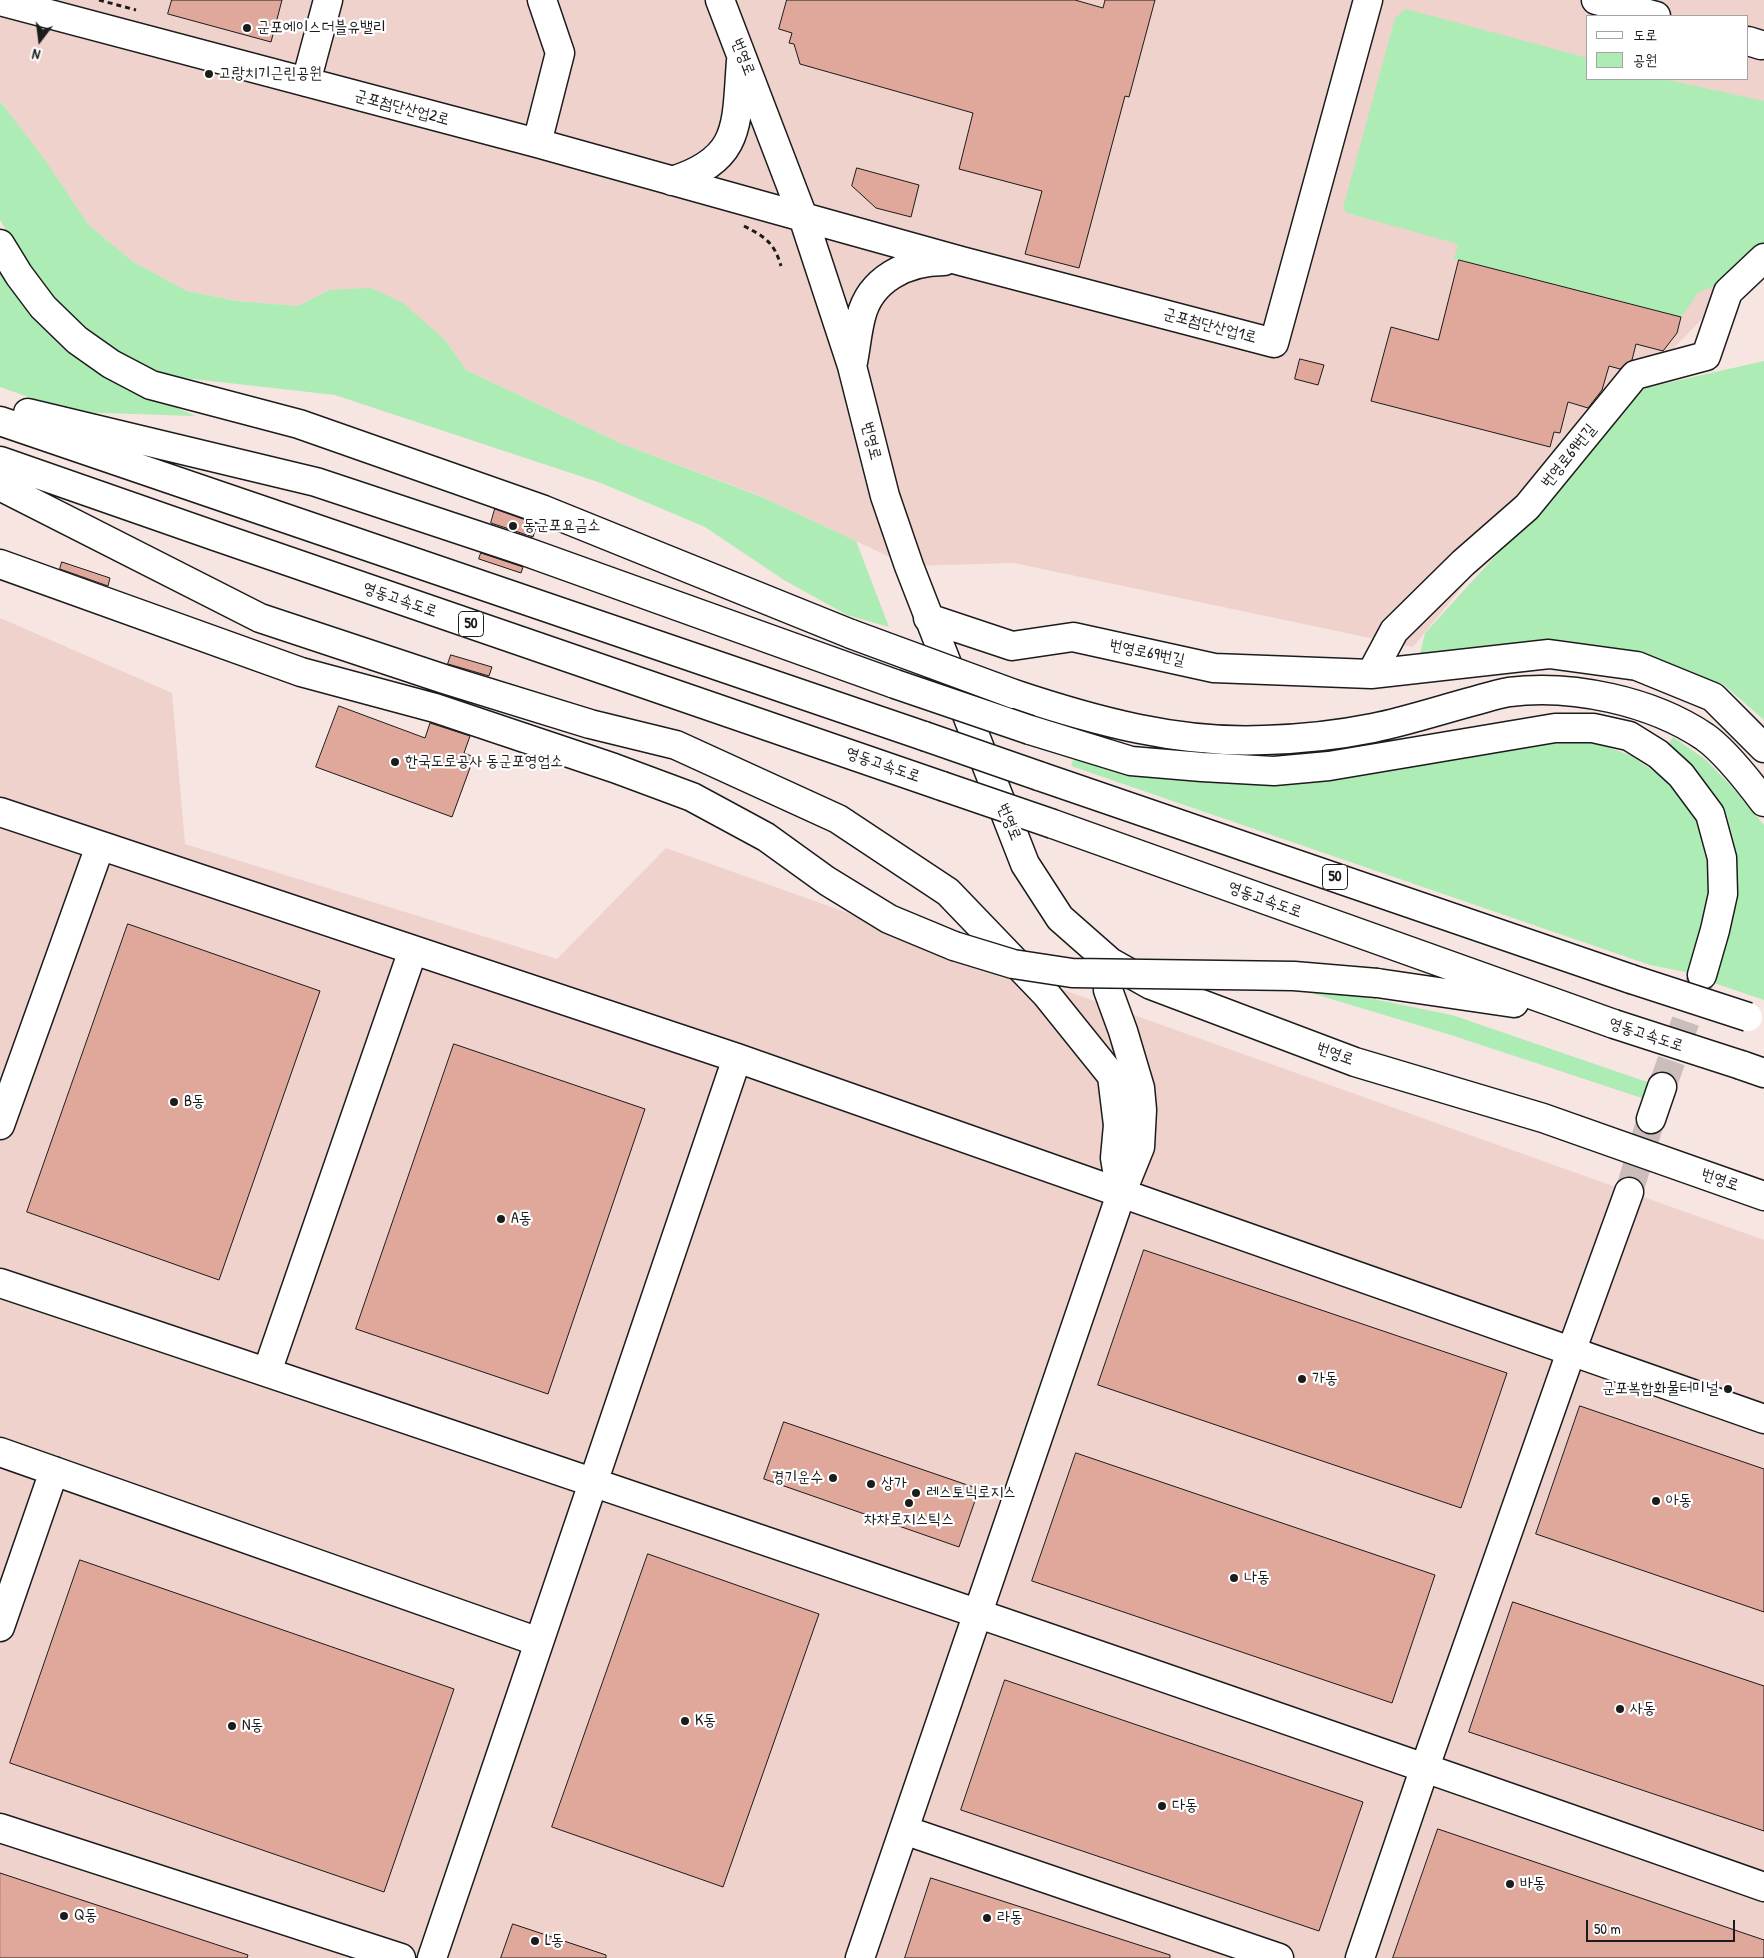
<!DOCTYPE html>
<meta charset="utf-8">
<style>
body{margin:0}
#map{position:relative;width:1764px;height:1958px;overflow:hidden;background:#f6e5e1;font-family:"Patrick Hand","Poor Story",sans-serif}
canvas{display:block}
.legend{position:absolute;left:1586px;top:15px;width:162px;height:65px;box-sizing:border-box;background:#fff;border:1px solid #a4a4a4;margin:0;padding:6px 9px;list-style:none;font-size:15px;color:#1c1c1c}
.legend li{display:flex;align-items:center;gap:10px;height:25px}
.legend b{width:25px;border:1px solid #a4a4a4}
.north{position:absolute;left:15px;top:15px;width:50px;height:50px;-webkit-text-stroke:4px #fff;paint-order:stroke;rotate:195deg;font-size:14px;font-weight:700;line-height:20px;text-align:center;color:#1c1c1c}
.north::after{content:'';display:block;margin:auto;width:18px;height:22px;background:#1c1c1c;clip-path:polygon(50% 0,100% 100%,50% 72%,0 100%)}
.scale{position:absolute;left:1586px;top:1920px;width:149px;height:22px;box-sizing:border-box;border:2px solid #1c1c1c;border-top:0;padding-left:6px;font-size:15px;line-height:18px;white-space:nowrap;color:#1c1c1c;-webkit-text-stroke:4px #fff;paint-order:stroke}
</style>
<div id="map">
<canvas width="1764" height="1958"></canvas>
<ul class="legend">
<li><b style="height:6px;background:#fff"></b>도로</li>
<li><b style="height:14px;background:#adecb4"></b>공원</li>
</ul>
<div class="north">N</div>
<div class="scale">50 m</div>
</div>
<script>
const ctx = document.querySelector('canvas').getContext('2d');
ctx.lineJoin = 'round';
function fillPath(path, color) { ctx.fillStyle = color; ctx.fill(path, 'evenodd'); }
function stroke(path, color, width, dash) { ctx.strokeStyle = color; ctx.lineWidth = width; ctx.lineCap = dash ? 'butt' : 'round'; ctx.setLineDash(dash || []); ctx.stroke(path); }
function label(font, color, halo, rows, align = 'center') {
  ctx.font = font + ' "Patrick Hand","Poor Story",sans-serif'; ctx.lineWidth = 4.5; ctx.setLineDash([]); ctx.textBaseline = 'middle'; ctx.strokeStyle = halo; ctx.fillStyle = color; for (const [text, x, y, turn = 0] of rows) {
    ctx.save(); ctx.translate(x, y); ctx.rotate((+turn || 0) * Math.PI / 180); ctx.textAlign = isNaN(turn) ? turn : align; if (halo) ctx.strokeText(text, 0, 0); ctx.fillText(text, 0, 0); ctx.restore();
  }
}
const built = new Path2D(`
 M0 0H1764V259L1728 292 1667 355 1635 375 1413 647 1014 563 909 566 756 494 620 443 466 370 446 341 329 290 298 306 238 301 187 291 132 261 88 224 41 155 0 101ZM1588 16H1748V79H1588Z
 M0 618 172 693 185 844 557 959 666 848 1764 1240V1958H0Z`);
const green = new Path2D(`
 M1406 9 1588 58V79H1664L1764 101V245L1726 280 1698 293 1681 317 1454 259 1458 244 1347 213 1343 208 1395 18Z
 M0 101 45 160 88 224 132 261 187 291 237 301 298 306 329 290 371 288 403 303 446 341 466 370 620 443 762 497 856 541 889 627 847 615 784 580 705 527 601 483 335 395 166 376 110 351 49 301 0 220Z
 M0 268 127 385 195 416 72 412 0 387Z
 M1764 361V720L1723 684 1638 654 1544 640 1419 658 1425 633 1518 531 1601 435 1645 388Z
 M1673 737 1706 760 1733 788 1764 825V1000L1711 982 1736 885 1735 851 1717 803 1665 749Z
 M1559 740 1597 743 1632 756 1660 776 1698 815 1710 854 1714 891 1690 973 1650 965 1071 766 1074 758 1146 773 1267 781 1501 752Z
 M1291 987 1358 996 1452 1015 1650 1083 1645 1099 1451 1035Z`);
const building = new Path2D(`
 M172 0H282L271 42 168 14Z
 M787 0H1075L1103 8 1105 0H1155L1129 97 1125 96 1079 268 1025 254 1042 191 959 169 973 113 800 64 794 44 789 43 792 33 779 29Z
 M857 168 919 185 911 217 876 208 852 186Z
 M1459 260 1681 317 1677 333 1663 351 1636 344 1632 360 1620 369 1609 366 1602 390 1588 408 1568 402 1560 433 1554 432 1550 447 1371 401 1391 327 1438 340Z
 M1300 359 1324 365 1318 385 1295 379Z
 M495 509 537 524 533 537 491 523Z
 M481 553 523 567 521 573 479 559Z
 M62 562 110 578 108 586 60 569Z
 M451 655 492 667 489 676 448 664Z
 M339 706 425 738 430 723 470 736 464 753 474 757 452 817 316 767Z
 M128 924 320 991 219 1280 27 1212Z
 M454 1044 645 1109 548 1394 356 1329Z
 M1144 1250 1507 1373 1461 1508 1098 1385Z
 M1580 1406 1764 1469V1612L1536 1534Z
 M784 1422 979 1489 959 1547 764 1479Z
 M1076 1453 1435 1575 1392 1703 1032 1581Z
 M648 1554 819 1614 723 1887 552 1827Z
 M80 1560 454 1689 384 1892 10 1763Z
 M1513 1602 1764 1686V1831L1469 1732Z
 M1005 1680 1363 1802 1319 1931 961 1810Z
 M1438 1829 1764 1940V1958H1393Z
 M0 1873 248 1955 247 1958H0Z
 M931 1878 1170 1955V1958H905Z
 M513 1924 606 1955V1958H501Z`);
const highwayTunnel = new Path2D(`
 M1662 1087 1701 978
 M1629 1192 1651 1119`);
const path = new Path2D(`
 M99 0 136 10
 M744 226C765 237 774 242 781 266`);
const minor = new Path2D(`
 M720 0 803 217 852 366 885 496 909 566 1025 864 1060 918 1110 962 1151 985 1355 1062 1543 1118 1764 1196
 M1596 0 1656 16
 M0 1 537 143 961 261 1274 343 1368 0
 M1748 41 1761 45
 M306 82 328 0
 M537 143 560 53 542 0
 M672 181C742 159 736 125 741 61
 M853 362C856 347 857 332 861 317 870 279 907 261 944 261
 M928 618 1012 646 1073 637 1214 668 1371 674 1549 654 1637 666 1713 697 1764 748
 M1371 674 1394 631 1463 563 1527 507 1635 375 1706 356 1728 292 1764 258
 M0 812 737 1058 1764 1419
 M0 1125 100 846
 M0 1283C590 1480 1178 1680 1764 1887
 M267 1372 413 950
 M0 1452 539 1642
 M0 1627 54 1471
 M0 1828 401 1958
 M904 1830 1279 1958
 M432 1958 737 1058
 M860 1958 1121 1194 1140 1147 1142 1110 1140 1088 1123 1031 1108 990 1110 962
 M1360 1958 1425 1767 1571 1352`);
const highway = new Path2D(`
 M0 244 19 275 43 307 77 340 111 364 151 385 299 424 544 510 851 634
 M28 413 316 482 527 552 895 684
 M0 421 924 736
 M0 461 218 537 942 786
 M0 486 260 618 444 679 590 724 676 745 838 819 948 892 1046 994 1112 1076 1118 1125 1115 1158 1121 1194
 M0 564 301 672 435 708 614 768 692 797 766 837 827 881 889 919 954 946
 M1014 694C1095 721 1179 744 1265 740 1301 739 1338 735 1373 728 1407 721 1440 710 1474 701 1485 698 1497 694 1509 692 1572 684 1652 701 1705 737 1726 752 1749 782 1764 802
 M1030 730 1131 761 1202 767 1274 771 1329 766 1555 728H1593L1629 736 1658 754 1681 775 1710 814 1722 858 1723 894 1715 930 1702 975
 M1039 776 1631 979
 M1053 824 1614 1024
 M1377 983 1514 1003
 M1741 1065 1764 1073
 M1651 1119 1662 1087
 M1571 1352 1629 1192`);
const highwayBridge = new Path2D(`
 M851 634 1014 694
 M895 684 1030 730
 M924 736 1039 776
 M942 786 1053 824
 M954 946 1013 964 1072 973 1294 976 1377 983
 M1631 979 1748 1017
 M1614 1024 1741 1065`);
const markers = [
 [247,28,5,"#1c1c1c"],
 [209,74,5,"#1c1c1c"],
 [513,526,5,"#1c1c1c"],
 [395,762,5,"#1c1c1c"],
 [174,1102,5,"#1c1c1c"],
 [501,1219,5,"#1c1c1c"],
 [1302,1379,5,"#1c1c1c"],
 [1728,1389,5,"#1c1c1c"],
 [833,1478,5,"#1c1c1c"],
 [871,1484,5,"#1c1c1c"],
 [916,1493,5,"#1c1c1c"],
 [1656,1501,5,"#1c1c1c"],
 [909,1503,5,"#1c1c1c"],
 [1234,1578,5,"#1c1c1c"],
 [1620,1709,5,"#1c1c1c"],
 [685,1721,5,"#1c1c1c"],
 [232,1726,5,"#1c1c1c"],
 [1162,1806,5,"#1c1c1c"],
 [1510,1884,5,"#1c1c1c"],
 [64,1916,5,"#1c1c1c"],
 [987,1918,5,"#1c1c1c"],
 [535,1941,5,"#1c1c1c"]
];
const shields = [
 [471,624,25],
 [1335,877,25]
];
const shieldNames = [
 ["50",471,624],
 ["50",1335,877]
];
const poiNames = [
 ["군포에이스더블유밸리",257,28],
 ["고랑치기근린공원",219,74],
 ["동군포요금소",523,526],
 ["한국도로공사 동군포영업소",405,762],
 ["B동",184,1102],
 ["A동",511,1219],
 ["가동",1312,1379],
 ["군포복합화물터미널",1718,1389,"right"],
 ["경기운수",823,1478,"right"],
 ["상가",881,1484],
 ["레스토닉로지스",926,1493],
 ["아동",1666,1501],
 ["차차로지스틱스",909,1520,"center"],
 ["나동",1244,1578],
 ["사동",1630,1709],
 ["K동",695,1721],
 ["N동",242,1726],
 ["다동",1172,1806],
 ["바동",1520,1884],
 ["Q동",74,1916],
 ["라동",997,1918],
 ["L동",545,1941]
];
const streetNames = [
 ["번영로",743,57,69],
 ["군포첨단산업2로",402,108,15],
 ["군포첨단산업1로",1210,326,15],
 ["번영로",871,441,76],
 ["번영로69번길",1569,456,-51],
 ["영동고속도로",400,600,19],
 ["번영로69번길",1147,653,12],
 ["영동고속도로",883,765,19],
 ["번영로",1009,822,68],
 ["영동고속도로",1265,900,20],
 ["영동고속도로",1646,1035,18],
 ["번영로",1335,1054,20],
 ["번영로",1720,1180,19]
];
fillPath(built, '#efd2cc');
fillPath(green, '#adecb4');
fillPath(building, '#e0a79b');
stroke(building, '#1c1c1c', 1);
stroke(highwayTunnel, '#cabdba', 28, [28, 14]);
stroke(minor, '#1c1c1c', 31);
stroke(highway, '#1c1c1c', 31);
stroke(path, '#1c1c1c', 3, [5, 4]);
stroke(minor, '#fff', 28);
stroke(highway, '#fff', 28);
stroke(highwayBridge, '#1c1c1c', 31, []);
stroke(highwayBridge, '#fff', 28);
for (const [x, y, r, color] of markers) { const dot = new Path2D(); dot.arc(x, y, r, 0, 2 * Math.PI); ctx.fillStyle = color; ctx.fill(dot); stroke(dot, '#fff', 2); }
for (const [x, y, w] of shields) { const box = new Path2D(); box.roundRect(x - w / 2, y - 12.5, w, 25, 4); ctx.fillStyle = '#fff'; ctx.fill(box); stroke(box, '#1c1c1c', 1); }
label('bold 15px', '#1c1c1c', null, shieldNames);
label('16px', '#1c1c1c', '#fff', poiNames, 'left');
label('16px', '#1c1c1c', '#fff', streetNames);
</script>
